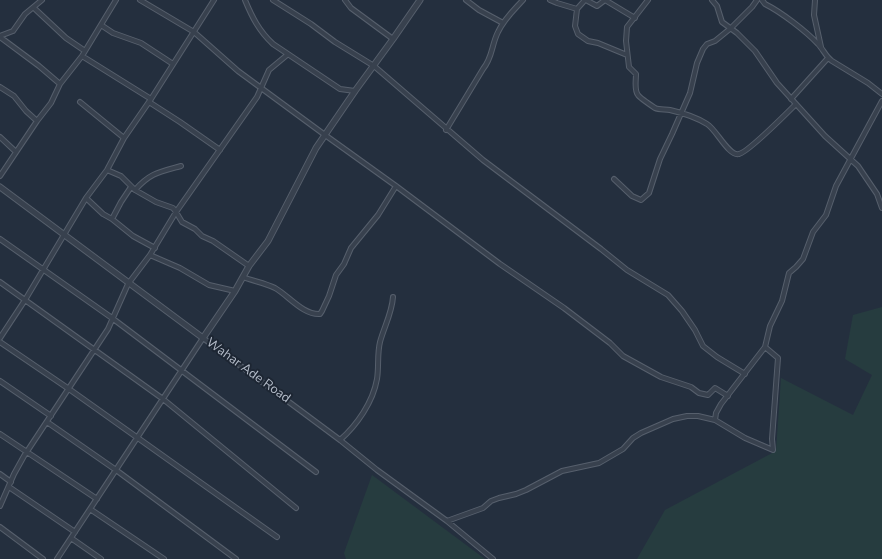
<!DOCTYPE html>
<style>
body{margin:0}
canvas{display:block;background:#242f3e}
</style>
<canvas width="882" height="559"></canvas>
<script>
const ctx = document.querySelector('canvas').getContext('2d');
ctx.lineJoin = 'round';
function fillPath(path, color) { ctx.fillStyle = color; ctx.fill(path, 'evenodd'); }
function stroke(path, color, width, dash) { ctx.strokeStyle = color; ctx.lineWidth = width; ctx.lineCap = dash ? 'butt' : 'round'; ctx.setLineDash(dash || []); ctx.stroke(path); }
function label(font, color, halo, rows, align = 'center') {
  ctx.font = font + ' "Nunito Sans",sans-serif'; ctx.lineWidth = 4; ctx.setLineDash([]); ctx.textBaseline = 'middle'; ctx.strokeStyle = halo; ctx.fillStyle = color; for (const [text, x, y, turn = 0] of rows) {
    ctx.save(); ctx.translate(x, y); ctx.rotate((+turn || 0) * Math.PI / 180); ctx.textAlign = isNaN(turn) ? turn : align; if (halo) ctx.strokeText(text, 0, 0); ctx.fillText(text, 0, 0); ctx.restore();
  }
}
const green = new Path2D(`
 M882 307V559H637L665 510 776 451 781 378 853 415 872 375 845 359 853 315Z
 M372 475 485 559H346L344 553Z`);
const minor = new Path2D(`
 M140 0 194 32 238 71 325 135 396 186 500 264 564 308 610 343 623 356 661 377 691 387 699 393 708 395 715 388 728 396
 M245 0C252 17 259 31 273 44L340 89 355 91
 M273 0 311 24 335 42 374 66 483 160 601 249 627 270 668 295 682 311 695 330 703 346 717 357 745 374
 M345 0 351 8 393 39
 M466 0 479 10 503 23
 M550 0 557 3 577 9 585 0
 M586 0 597 6 605 0 635 18
 M648 0 627 27 626 41 629 67 636 74C636 81 634 90 638 95 640 98 652 106 655 108 659 110 666 109 670 110 683 113 696 117 707 124 716 129 729 157 739 154 748 152 787 113 796 104
 M712 0 717 6 722 22 737 33 755 51 777 83 825 136 858 166 877 194 882 208
 M762 0 765 4C781 12 806 31 818 44 823 49 826 57 832 61L868 83 882 94
 M815 0 814 15 821 47
 M34 8 66 38 85 51
 M577 9 575 26 578 34 588 41 598 43 627 55
 M101 25 113 33 141 43 173 64
 M0 36 13 31 25 14 42 0
 M0 37 39 66 60 84
 M82 56 151 99
 M0 87 14 96 26 111 37 121
 M791 99 828 58
 M80 102 124 138
 M149 102 180 122 220 150
 M446 130 483 69C493 57 491 46 498 32 504 19 514 10 523 0
 M0 137 16 152
 M107 170 121 176 135 190 156 202 173 208 176 212 182 222 195 229 202 236 213 241 249 266
 M0 176 37 121 51 103 60 84 82 56 116 0
 M614 179 632 196 641 200 649 193 660 159 672 134 690 93 697 63 703 49 707 44 715 41 731 28 752 7 757 0
 M135 190C150 173 159 172 181 166
 M86 198 103 214 112 219 133 236 155 248
 M112 219 121 202 131 187
 M0 239 112 318 316 472
 M150 255 180 268 209 285 235 291
 M243 277C253 281 265 283 275 288 289 296 303 315 320 314L322 311 329 296 336 275 344 264 351 248 378 215 396 186
 M0 282 163 399 296 508
 M0 338 25 300 86 198 107 170 124 138 151 99 214 0
 M0 342 69 389 277 537
 M0 381 51 416
 M715 420 716 413 721 404 765 347 770 326 782 301 789 273 796 267 803 259 813 232 826 215 836 186 882 101
 M47 422 116 470 236 559
 M0 434 97 499
 M340 440C357 425 373 402 377 379 379 367 377 354 380 342 384 327 392 313 393 297
 M0 474 11 482
 M9 487 75 532
 M0 506 14 474 24 456 108 329 128 284 150 255 176 212 257 97 269 70 287 55
 M90 509 164 559
 M447 521 483 508 491 501 499 498 516 494 526 490 562 471 599 463 623 449 633 438 641 433 673 419 687 416H698L715 420 745 438 773 450 772 439 778 358 765 347
 M0 527 43 559
 M71 538 101 559
 M57 559 203 338 340 440 377 470 447 521 493 559`);
const tertiary = new Path2D(`
 M0 187 203 338 235 291 249 266 268 241 316 148 355 91 393 39 420 0`);
const streetNames = [
 ["Wahar Ade Road",248,371,36]
];
fillPath(green, '#263c3f');
stroke(minor, '#565f6c', 6);
stroke(tertiary, '#565f6c', 7);
stroke(minor, '#38414e', 4);
stroke(tertiary, '#38414e', 5);
label('13px', '#b4bcc9', '#1d2633', streetNames);
</script>
